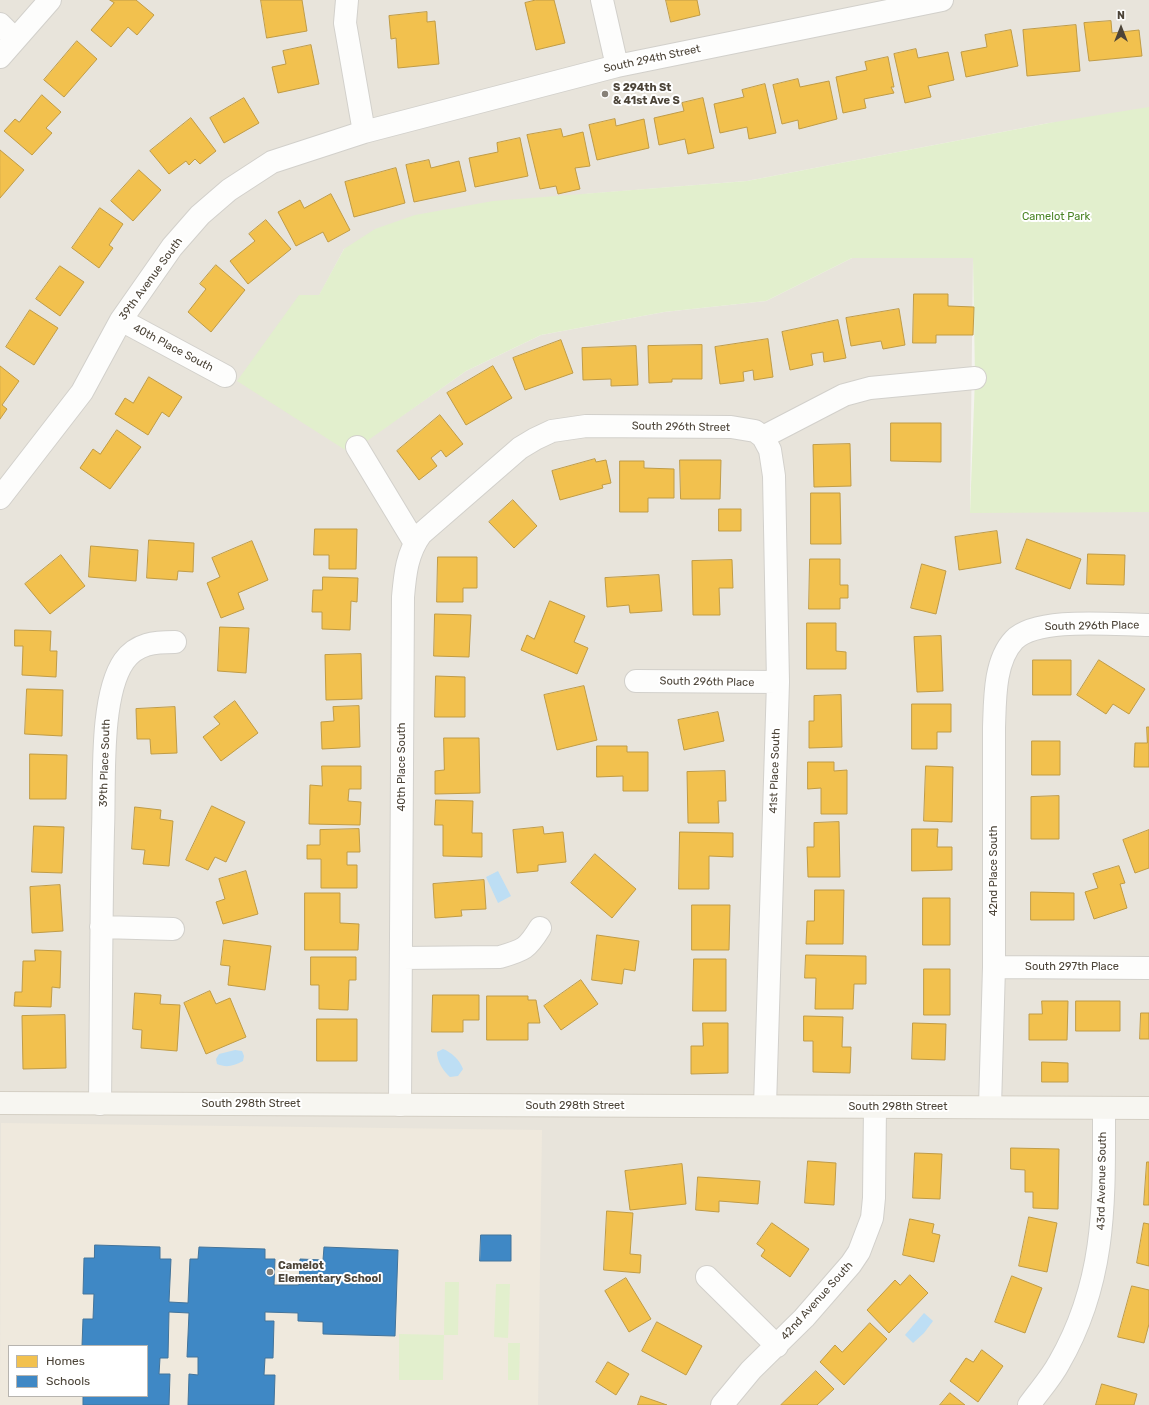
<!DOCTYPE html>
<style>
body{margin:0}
#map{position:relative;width:1149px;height:1405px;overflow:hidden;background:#f4f2ee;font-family:Rubik,sans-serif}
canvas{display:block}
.legend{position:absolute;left:8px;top:1345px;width:140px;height:52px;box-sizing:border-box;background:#fff;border:1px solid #b7b4af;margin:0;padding:5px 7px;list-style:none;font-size:12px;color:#4c4438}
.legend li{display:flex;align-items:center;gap:8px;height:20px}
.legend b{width:20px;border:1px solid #b7b4af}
.north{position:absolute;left:1101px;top:8px;width:40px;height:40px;-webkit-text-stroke:3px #fff;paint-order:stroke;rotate:0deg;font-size:11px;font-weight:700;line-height:16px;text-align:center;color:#4c4438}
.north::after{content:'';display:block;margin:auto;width:14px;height:18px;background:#4c4438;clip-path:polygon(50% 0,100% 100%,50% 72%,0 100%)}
</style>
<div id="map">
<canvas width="1149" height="1405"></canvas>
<ul class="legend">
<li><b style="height:11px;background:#f2c14e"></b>Homes</li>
<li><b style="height:11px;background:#3f88c5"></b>Schools</li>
</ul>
<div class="north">N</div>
</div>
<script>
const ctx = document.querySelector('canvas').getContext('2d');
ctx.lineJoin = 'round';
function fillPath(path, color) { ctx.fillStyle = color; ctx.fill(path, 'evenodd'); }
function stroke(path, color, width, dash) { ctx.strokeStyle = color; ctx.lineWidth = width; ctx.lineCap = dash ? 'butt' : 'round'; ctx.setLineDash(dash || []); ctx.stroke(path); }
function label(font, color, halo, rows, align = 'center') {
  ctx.font = font + ' Rubik,sans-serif'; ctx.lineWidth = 4; ctx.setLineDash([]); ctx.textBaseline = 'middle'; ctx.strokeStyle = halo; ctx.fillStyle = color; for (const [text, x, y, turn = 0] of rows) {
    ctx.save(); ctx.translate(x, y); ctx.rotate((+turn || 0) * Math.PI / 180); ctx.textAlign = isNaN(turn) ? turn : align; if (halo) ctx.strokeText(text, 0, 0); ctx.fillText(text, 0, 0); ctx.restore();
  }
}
const residential = new Path2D(`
 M0 0H1149V116L1049 123 747 181 585 194 344 249 319 296 357 447 466 371 541 335 664 312 766 301 852 258H973L970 512H1149V1405H0ZM9 1346H147V1396H9Z`);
const education = new Path2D(`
 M1 1123 542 1130 538 1405H0ZM9 1346H147V1396H9Z`);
const green = new Path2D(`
 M1149 107V512L970 513 975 378 973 258H852L766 301 664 312 541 335 466 371 350 453 237 381 299 295H319L344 249 375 229 415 215 493 201 747 181 1049 123Z
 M445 1282H459L458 1335H444L443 1380H399V1334L444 1335Z
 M496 1284H510L508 1338 494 1337Z
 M508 1343H520L519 1380H508Z`);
const water = new Path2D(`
 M498 871 511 896 498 903 486 877Z
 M443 1049C451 1052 460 1060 463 1069L458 1076 450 1077C443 1071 437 1061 437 1052Z
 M235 1050 242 1051 244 1056 243 1061C233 1066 227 1068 217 1064L216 1059 219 1054Z
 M924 1313 933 1321 924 1333 913 1343 905 1335Z`);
const homes = new Path2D(`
 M110 0H136L154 15 137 35 128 27 111 47 91 30 114 3Z
 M261 0H302L307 31 267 38Z
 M536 0H554L565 43 536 50 525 3Z
 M666 0H697L700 15 671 22Z
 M427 12V22L435 21 439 64 398 68 396 38 391 39 389 16Z
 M1111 21 1112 33 1139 30 1142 56 1089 61 1084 23Z
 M1076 25 1080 71 1027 76 1023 30Z
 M1011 30 1018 66 966 77 961 52 987 47 985 35Z
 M77 41 97 59 64 97 44 80Z
 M311 45 319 84 278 93 272 67 286 64 283 51Z
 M916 49 918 58 948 52 954 80 928 86 931 97 905 103 894 54Z
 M888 57 894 87H891L894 93 864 99 866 108 843 113 836 77 867 70 865 62Z
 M798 79 800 87 829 81 837 119 799 129 798 120 782 124 773 85Z
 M765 84 776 133 749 139 747 127 720 133 714 104 744 97 742 90Z
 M42 95 61 112 46 128 52 133 32 155 4 131 15 119 19 122Z
 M244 98 259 123 224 143 210 118Z
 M703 98 714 148 688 154 685 139 659 145 654 118 684 111 682 103Z
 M191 118 216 151 200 164 195 159 189 165 186 161 169 174 150 151Z
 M615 119 616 126 644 119 649 148 597 160 589 125Z
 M561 129 563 137 583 132 590 166 575 168 580 189 558 194 556 186 540 189 527 135Z
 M520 138 528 176 475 187 469 158 498 152 497 143Z
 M0 150 24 170 0 198Z
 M429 160 431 168 459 161 466 191 414 202 406 165Z
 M396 168 405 203 354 217 345 182Z
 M139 170 161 190 133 221 111 201Z
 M331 194 350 230 328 242 323 232 296 246 278 212 300 200 304 208Z
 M100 208 123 224 109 245 113 248 99 268 72 248Z
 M266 220 291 249 248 284 230 261 255 241 249 234Z
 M216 265 245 290 211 332 188 312 206 289 200 284Z
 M60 266 84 282 60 316 36 299Z
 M914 294H948V306L974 307 973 335H936V343H913Z
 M899 309 905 345 883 349 881 341 851 346 846 318Z
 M30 310 58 328 34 365 6 347Z
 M838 320 846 358 824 362 823 352 811 354 813 365 790 370 782 332Z
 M768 339 773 377 754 380 753 370 743 372 744 381 720 384 715 347Z
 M561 340 573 373 525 390 513 358Z
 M702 345V379H672V382L649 383 648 346Z
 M636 346 638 385 611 386V379L583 380 582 348Z
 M0 366 19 381 2 405 7 409 0 419Z
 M493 366 512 398 466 425 447 393Z
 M149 377 182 397 169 417 162 412 148 435 115 414 125 398 133 403Z
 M440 415 463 444 446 457 441 450 431 458 437 466 419 480 397 451Z
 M891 423H941V462L891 461Z
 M117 430 141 447 110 489 80 468 93 449 100 454Z
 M850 444 851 486 814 487 813 445Z
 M595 459 596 462 606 460 611 483 602 485 603 488 560 500 552 471Z
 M680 460H721L720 499H681Z
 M620 461H644V468L674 469V498H648V512H620Z
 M811 493H840L841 544H811Z
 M513 500 537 526 514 548 489 522Z
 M719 509H741V531H719Z
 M315 529H357L356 569H329V555H314Z
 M997 531 1001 563 959 570 955 537Z
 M1027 539 1081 559 1070 589 1016 569Z
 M149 540 194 543 193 572 178 571 177 580 147 578Z
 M252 541 268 580 238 593 244 609 221 618 207 583 220 577 212 558Z
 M91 546 138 550 136 581 89 577Z
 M1088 554 1125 555 1124 585 1087 584Z
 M61 555 85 586 50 614 25 584Z
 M438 557H477V588H463V602H437Z
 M810 559H840V585H848V598H840V609H809Z
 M732 560 733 588H719L720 615H693L692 561Z
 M922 564 946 571 936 614 911 608Z
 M659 575 662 611 630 613 629 605 607 607 605 578Z
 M323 577 358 578 357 602 351 601 350 630 322 629V612H312L313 590H322Z
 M550 601 585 616 574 642 588 648 577 674 521 650 527 635 534 639Z
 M435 614 471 615 469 657 434 656Z
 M807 623H836V651L846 652V669H807Z
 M220 627 249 628 246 673 218 671Z
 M15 630 51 631 50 651H57L56 677 22 675 23 646H15Z
 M941 636 943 691 917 692 914 637Z
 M361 654 362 699 326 700 325 655Z
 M1033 660H1071V695H1033Z
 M1099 660 1145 689 1129 714 1113 704 1106 714 1077 695Z
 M436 676 465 677V717H435Z
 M584 686 597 740 557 750 544 695Z
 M27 689 63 690 62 736 25 734Z
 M841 695 842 747 809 748V721H814V696Z
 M235 701 258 733 221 761 203 737 220 724 214 717Z
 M912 704H951V732H937V749H912Z
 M359 706 360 747 322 749 321 722 334 721 333 707Z
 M175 707 177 753 151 754 150 739H137L136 709Z
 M718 712 724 741 684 750 678 720Z
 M1147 727H1149V767H1134L1135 743H1147Z
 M444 738H479L480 793 435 794V771L444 770Z
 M1032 741H1060V775H1032Z
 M597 746H627V752H648V791H623V776L597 777Z
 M30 754 67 755 66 799H30Z
 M808 762H834V771L847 770V814H821V788L808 789Z
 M322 766H361V789H349L348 801 361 802 360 825 309 824 310 785 322 786Z
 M926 766 953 767 952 822 924 821Z
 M725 771 726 801H718L719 823H688L687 772Z
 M1059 796V839H1031V797Z
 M436 800 473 801 472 833H482V857L443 856V825H435Z
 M212 806 245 822 226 862 215 857 208 870 186 860Z
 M135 807 161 810 160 819 173 821 169 866 143 864 145 850 132 849Z
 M839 822 840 877H808L807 847H814V823Z
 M34 826 64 827 62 873 32 872Z
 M543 827 544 834 563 832 566 862 538 865V871L517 873 513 830Z
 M359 829 360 852H347V865H357V888H321V859H307V845H320V830Z
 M912 829H938L937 847H952V870L912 871Z
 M1149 830V868L1135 873 1123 840Z
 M680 832 733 833V857L709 856V889H679Z
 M595 854 636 889 612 918 571 883Z
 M1119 866 1125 883 1120 884 1127 908 1094 919 1085 892 1098 888 1093 874Z
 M246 871 258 914 223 924 216 902 225 899 219 879Z
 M484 880 486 909 461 910 462 916 435 918 433 884Z
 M60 885 63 931 32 933 30 887Z
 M815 890H844L843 944H806L807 921H814Z
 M1031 892 1074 893V920H1031Z
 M305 893H340V923L359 924 358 950H305Z
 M923 898H950V945H923Z
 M692 905H730L729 950H692Z
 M597 935 639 941 635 971 624 969 622 984 592 980Z
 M224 940 271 946 265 990 228 985 230 966 221 965Z
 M35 950 61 951 60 988 52 987 51 1007 14 1006 15 992H22L23 961H35Z
 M806 955 866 956V984H854L853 1009H815L816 978H805Z
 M311 957H356V980H349L348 1010 319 1009V985H311Z
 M694 959H726V1011H693Z
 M924 969H950V1015H924Z
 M581 980 598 1004 561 1030 544 1006Z
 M210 991 216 1004 230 998 246 1037 206 1054 184 1003Z
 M135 993 161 995 160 1004 180 1005 177 1051 141 1048 142 1030 133 1029Z
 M433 995H479V1020H463V1032H432Z
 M487 996H528V1000H536L540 1023H528V1040H487Z
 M1042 1001H1068L1067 1040H1029V1014H1042Z
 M1076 1001H1120V1031H1076Z
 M1141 1013H1149V1039H1140Z
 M65 1015 66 1068 23 1069 22 1016Z
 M804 1016 843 1017 842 1047H851L850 1073 813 1072V1041H804Z
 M317 1019H357V1061H317Z
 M703 1023H728V1073L691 1074V1046H703Z
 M913 1023 946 1024 945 1060 912 1059Z
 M1042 1062 1068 1063V1082H1042Z
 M1011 1148 1059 1149 1058 1209 1033 1208V1192H1025V1170L1011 1169Z
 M915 1153 942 1154 940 1199 913 1198Z
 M808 1161 836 1163 834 1205 805 1203Z
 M1147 1162H1149V1205H1144Z
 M682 1164 686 1204 630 1210 625 1171Z
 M698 1177 760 1181 758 1204 719 1201V1212L696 1210Z
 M607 1211 633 1213 630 1254 641 1255 640 1273 604 1270Z
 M1029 1217 1057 1223 1047 1272 1019 1266Z
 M910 1219 934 1224 932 1233 940 1235 934 1262 903 1255Z
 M772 1223 809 1249 790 1277 761 1256 765 1250 757 1244Z
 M1144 1223 1149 1224V1266L1137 1263Z
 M910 1275 928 1293 889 1333 867 1310 895 1280 900 1285Z
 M1012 1276 1042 1288 1025 1333 995 1322Z
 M626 1278 651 1319 629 1332 605 1291Z
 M1132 1286 1149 1290V1324L1144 1343 1118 1337Z
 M657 1322 702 1346 686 1375 642 1351Z
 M870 1323 887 1339 844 1385 820 1362 835 1345 842 1352Z
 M982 1350 1003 1366 978 1402 950 1381 966 1358 973 1362Z
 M608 1362 629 1374 616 1395 596 1382Z
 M816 1371 834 1389 817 1405H781Z
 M1102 1384 1137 1394 1134 1405H1096Z
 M950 1393 965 1405H940Z
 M641 1396 667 1405H638Z`);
const schools = new Path2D(`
 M481 1235H511V1261H480Z
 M95 1245 160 1247V1259H171L169 1302 188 1303 190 1259H198L199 1247 265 1249V1259H275L274 1285H299L300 1259 323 1260 324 1247 398 1250 395 1336 323 1334V1322L298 1321V1313L265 1312V1321H274L273 1358H265L264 1375H275L274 1405H188L189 1374 198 1375V1357H187L189 1313 169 1312 168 1358H160L159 1374H170L169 1405H83V1396H147V1346H82L83 1319H93L94 1294H83L84 1258H94Z`);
const street = new Path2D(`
 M347 0 345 23 364 132
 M602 0 617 66
 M0 24 15 39
 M0 57 50 0
 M121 320 225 376
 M763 437 770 450 774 476 778 682 765 1106
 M357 447 415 543
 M0 498 82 392 121 320 172 247 200 215 229 190 272 162 364 132 617 66 942 0
 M636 681 778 682
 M101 927 173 929
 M402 958 500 957C524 950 527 949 540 928
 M994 967 1149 968
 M100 1104C101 1012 101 921 103 830 105 785 99 697 124 661 137 643 155 642 175 642
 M400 1105 403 597C405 574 407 553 421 534L520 448 535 439 552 431 586 426 731 427 755 431 763 437 844 395 870 388 975 378
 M990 1107 994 967V728C995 700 994 661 1014 640 1037 616 1117 625 1149 625
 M707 1277 777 1346
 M722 1405 751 1370 804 1318 851 1264 859 1252 872 1218 874 1198 875 1107
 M1029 1405C1039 1391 1051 1378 1059 1363 1107 1280 1104 1200 1104 1108`);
const secondary = new Path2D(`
 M0 1103 1149 1108`);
const markers = [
 [605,94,4,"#878178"],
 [270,1272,4,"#878178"]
];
const streetNames = [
 ["South 294th Street",652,59,-12],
 ["39th Avenue South",151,279,-54],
 ["40th Place South",173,348,28],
 ["South 296th Street",681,427,1],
 ["South 296th Place",1092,626,-1],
 ["South 296th Place",707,682,1],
 ["39th Place South",105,763,-88],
 ["40th Place South",402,767,-90],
 ["41st Place South",775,771,-88],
 ["42nd Place South",994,871,-90],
 ["South 297th Place",1072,967],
 ["South 298th Street",251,1104],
 ["South 298th Street",575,1106],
 ["South 298th Street",898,1107],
 ["43rd Avenue South",1102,1181,-89],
 ["42nd Avenue South",817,1301,-48]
];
const poiNames = [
 ["S 294th St",613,88],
 ["& 41st Ave S",613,101],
 ["Camelot",278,1266],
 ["Elementary School",278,1279]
];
const parkNames = [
 ["Camelot Park",1056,217]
];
fillPath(residential, '#e8e4db');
fillPath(education, '#efe9dd');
fillPath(green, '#e2efcd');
fillPath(water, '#bddef4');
fillPath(homes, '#f2c14e');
stroke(homes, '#c09c47', 1);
fillPath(schools, '#3f88c5');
stroke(schools, '#43749b', 1);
stroke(street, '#d2d0cb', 24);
stroke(secondary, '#d4cfc4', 24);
stroke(street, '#fdfdfc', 22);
stroke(secondary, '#f7f6f1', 22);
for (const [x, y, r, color] of markers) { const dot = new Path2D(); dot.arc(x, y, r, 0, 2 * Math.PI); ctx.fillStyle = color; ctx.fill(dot); stroke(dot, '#fff', 1.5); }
label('11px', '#4c4438', '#fff', streetNames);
label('bold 11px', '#4c4438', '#fff', poiNames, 'left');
label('11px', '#4a8425', '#fff', parkNames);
</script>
